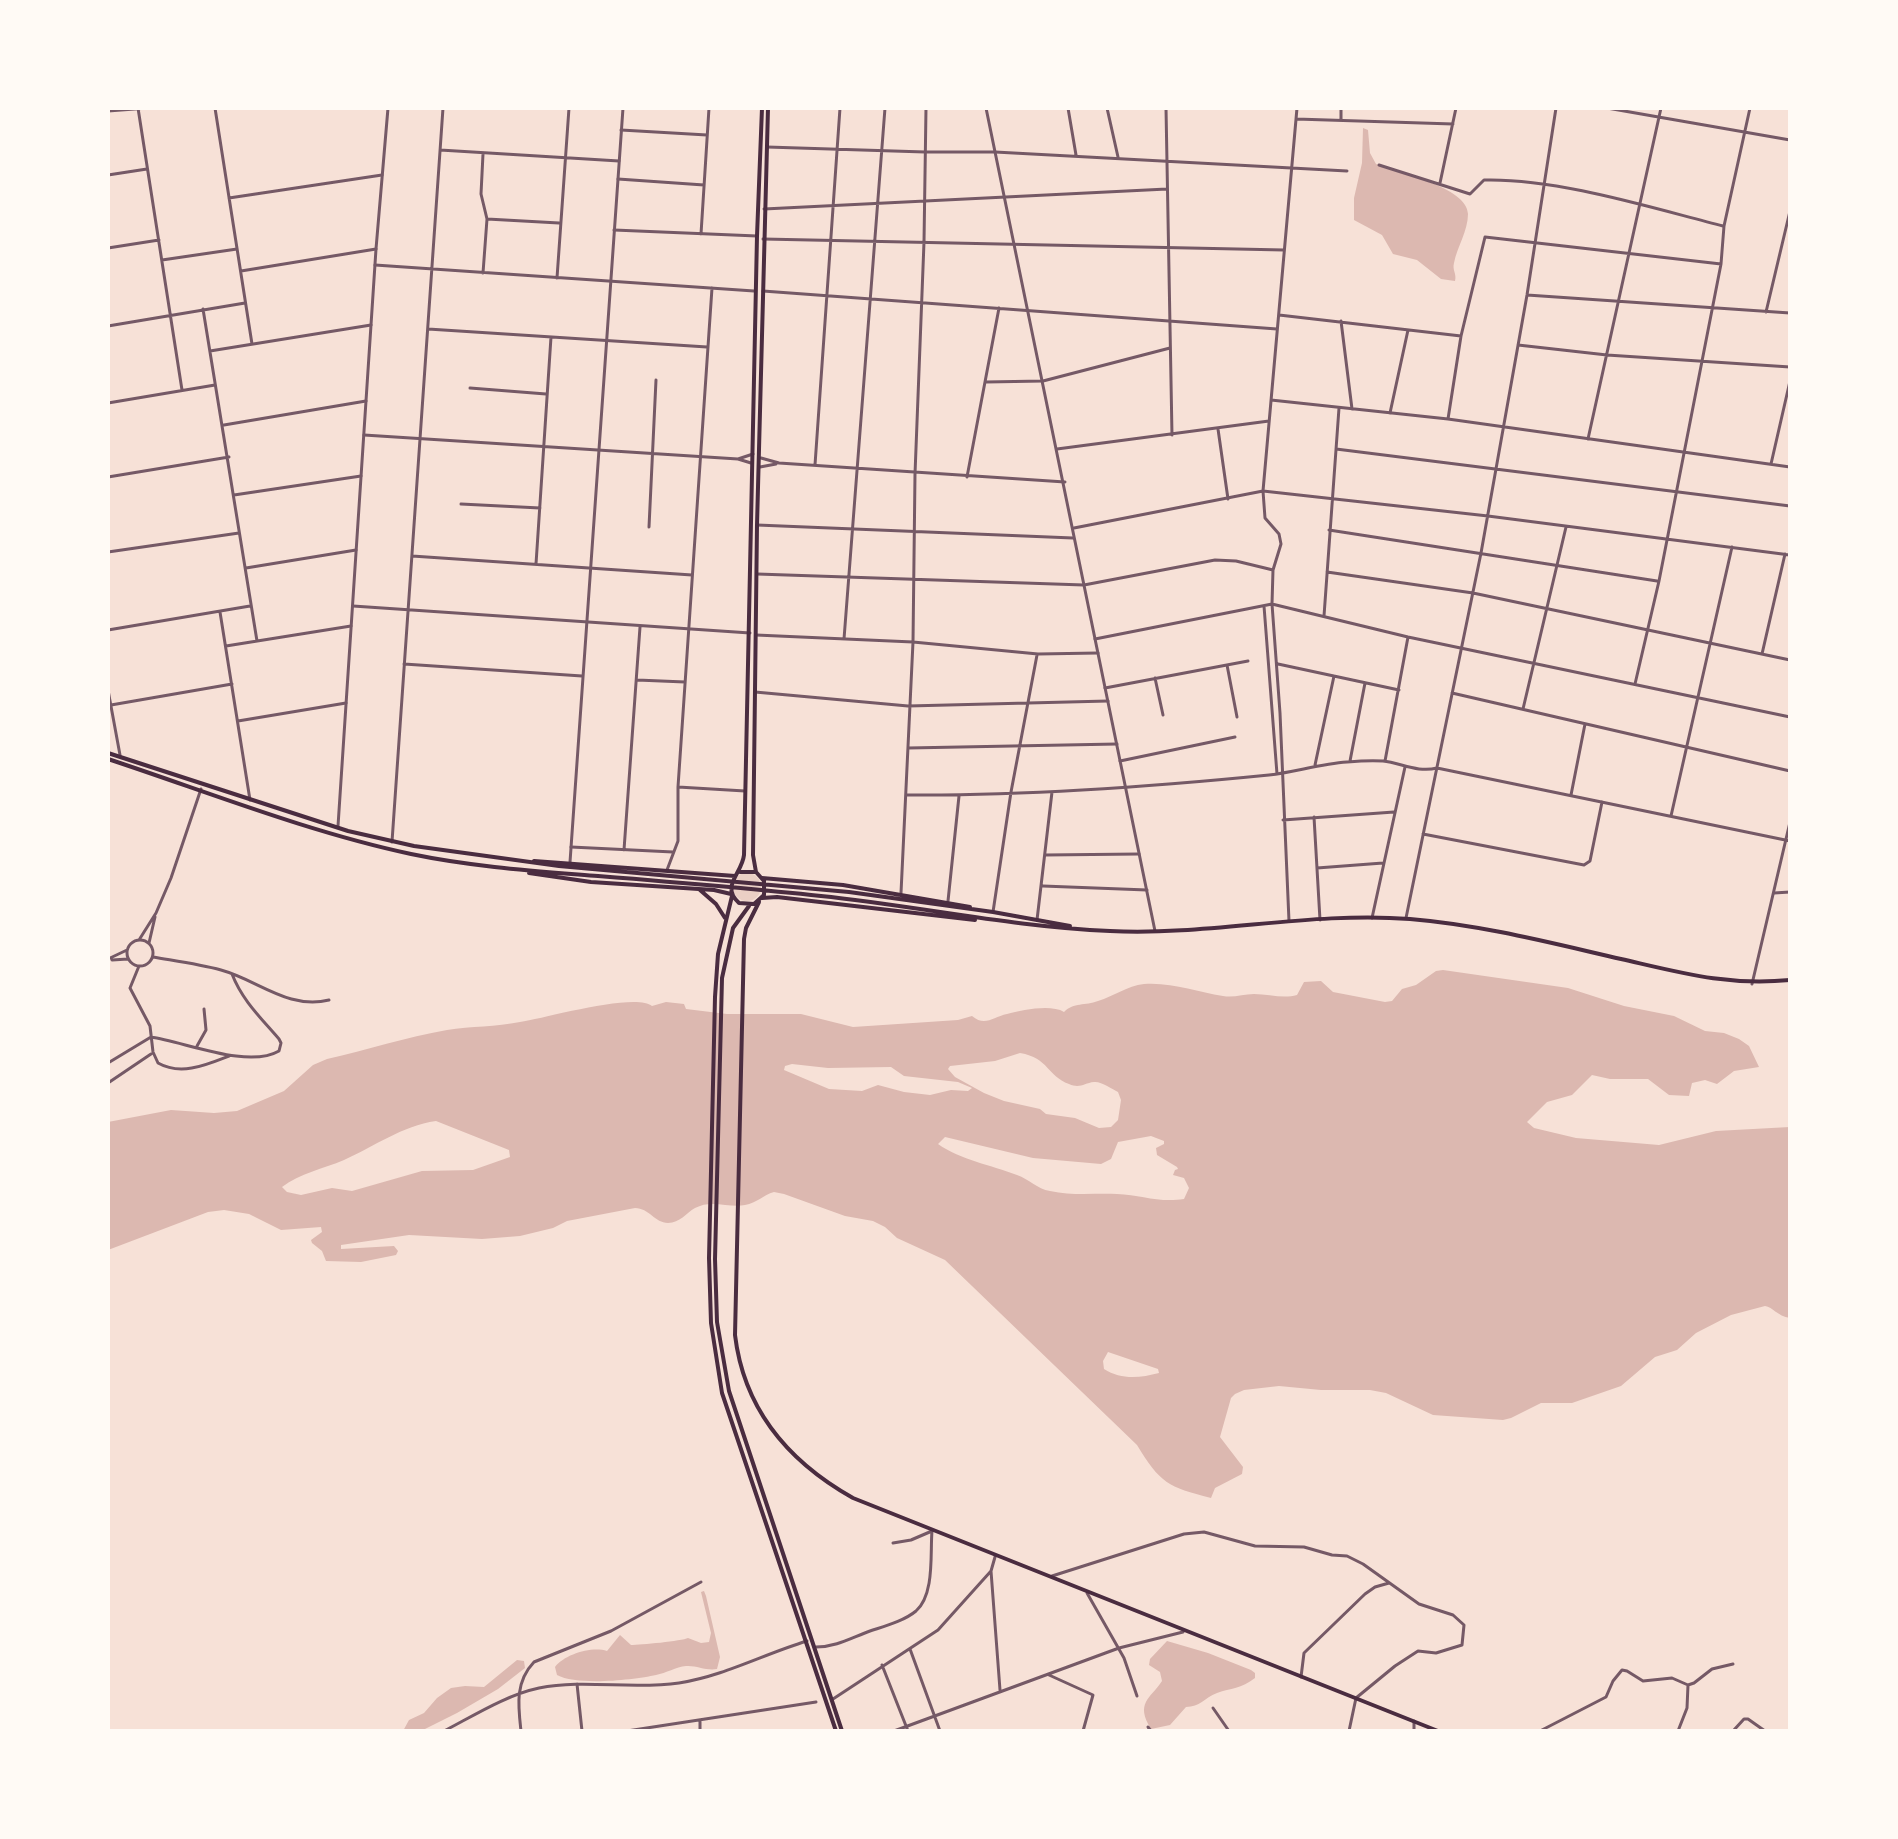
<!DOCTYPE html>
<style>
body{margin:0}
#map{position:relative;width:1898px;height:1839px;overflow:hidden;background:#f7e1d7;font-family:"Sofia Sans Condensed",sans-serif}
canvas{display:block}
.frame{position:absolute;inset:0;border:110px solid #fffaf5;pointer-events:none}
</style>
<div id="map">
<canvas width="1898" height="1839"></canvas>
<div class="frame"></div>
</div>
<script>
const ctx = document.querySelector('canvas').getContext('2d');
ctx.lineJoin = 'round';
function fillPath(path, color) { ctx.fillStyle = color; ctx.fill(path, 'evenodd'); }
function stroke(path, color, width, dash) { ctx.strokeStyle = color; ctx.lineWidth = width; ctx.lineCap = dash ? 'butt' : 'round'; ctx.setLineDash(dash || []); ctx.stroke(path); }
const green = new Path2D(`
 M733 887a14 14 0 1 1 28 0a14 14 0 1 1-28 0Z`);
const water = new Path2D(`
 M1363 128 1368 130 1370 153 1376 164C1396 172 1468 187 1468 214 1468 231 1457 247 1454 263 1452 270 1457 274 1455 281L1441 279 1417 260 1393 254 1382 235 1354 220V198L1362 163Z
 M1443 970 1568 988 1624 1006 1674 1016 1705 1031 1724 1033 1739 1039 1749 1046 1759 1067 1734 1071 1717 1084 1705 1080 1692 1083 1689 1096 1669 1095 1648 1079H1610L1592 1075 1572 1095 1547 1102 1527 1122 1534 1128 1576 1138 1659 1145 1716 1131 1790 1127V1318C1777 1316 1773 1307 1765 1306L1731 1315 1696 1333 1677 1350 1655 1357 1621 1386 1572 1403H1541L1511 1418 1503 1420 1433 1415 1386 1393 1370 1390H1321L1279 1386 1244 1390 1235 1394 1231 1398 1220 1437 1243 1467 1242 1474 1215 1488 1211 1498C1168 1487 1160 1483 1137 1445L945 1260 897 1238 885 1227 873 1221 845 1216 784 1194 774 1192C763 1195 757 1203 745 1205 729 1208 711 1199 695 1208 686 1213 680 1223 668 1223 655 1223 649 1208 635 1208L567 1221 553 1228 520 1236 482 1239 409 1235 341 1245V1249L394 1246 398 1251 396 1255 361 1262 326 1261 322 1251 312 1243 311 1240 322 1232 321 1227 281 1230 249 1214 224 1210 208 1212 108 1250V1122L171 1110 214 1113 237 1111 284 1091 313 1065 327 1059C367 1050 406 1037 447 1030 471 1026 496 1027 520 1022 545 1018 636 992 652 1006L666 1002 684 1004 686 1009 727 1014H801L853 1027 958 1020 972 1016C985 1027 993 1017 1007 1014 1022 1010 1051 1004 1064 1012 1074 1002 1085 1006 1098 1001 1114 996 1127 986 1144 984 1172 982 1197 992 1223 996 1234 998 1243 994 1254 994 1269 994 1283 999 1297 995L1304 982 1321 981 1333 992 1385 1002 1392 1001 1402 989 1416 985 1436 971ZM1020 1053C1049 1058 1047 1076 1069 1084 1080 1089 1084 1083 1094 1082 1101 1081 1112 1089 1118 1092L1121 1100 1118 1120 1111 1127 1099 1128 1075 1118 1046 1114 1040 1109 1004 1101 984 1093 955 1077 948 1069 950 1066 995 1061ZM792 1064 828 1068 891 1067 904 1076 958 1082 972 1088 968 1091 951 1090 930 1095 904 1092 878 1085 862 1091 829 1089 784 1070 785 1066ZM436 1121 509 1150 510 1157 473 1170 422 1171 352 1191 332 1188 301 1195 287 1192 282 1187C300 1173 323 1169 344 1160 375 1146 402 1126 436 1121ZM1151 1136 1164 1141V1144L1156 1148 1157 1155 1177 1167 1178 1169 1175 1170 1173 1175 1184 1178 1189 1188 1184 1199C1159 1203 1141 1195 1117 1194 1094 1193 1073 1196 1050 1191 1037 1189 1029 1179 1017 1175 991 1165 961 1160 938 1144L945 1137 1033 1158 1101 1164 1111 1159 1118 1142ZM1108 1352 1158 1369 1159 1373C1140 1378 1121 1380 1104 1369L1103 1361Z
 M701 1592 704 1591 706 1596 720 1657 717 1669C706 1671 696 1665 686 1666 676 1667 666 1673 656 1675 634 1680 577 1686 557 1675L555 1667C565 1654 592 1646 607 1651L620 1635 631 1645C640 1645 682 1641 688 1638L701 1643 709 1642 711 1633Z
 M1167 1641 1208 1653 1251 1670 1255 1673V1678C1241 1689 1231 1688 1217 1693 1204 1698 1200 1707 1186 1707L1170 1725 1151 1729C1135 1703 1150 1699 1162 1681L1160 1672 1149 1665 1150 1659Z
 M517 1660 524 1661 525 1668 498 1689 457 1713 421 1731H403L409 1720 424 1713 437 1698 451 1688 465 1686 484 1687Z`);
const minor = new Path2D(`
 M138 108 182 390
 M215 108 252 344
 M1068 108 1076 155
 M1107 108 1118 157
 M1166 108 1172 435
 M1341 108V120
 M1607 108 1790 140
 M1296 119 1453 124
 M621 130 707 135
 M767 147 925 152H995L1347 171
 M440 150 619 161
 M483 154 481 194 487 219 483 273
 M1379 165 1470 194 1484 180C1557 178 1652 208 1723 226
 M108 175 147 169
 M618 179 704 185
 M1440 183 1456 108
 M229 198 382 175
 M764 209 1167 189
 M487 219 559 223
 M614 230 757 236
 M701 234 709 108
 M763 239 1284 250
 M108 248 159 240
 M162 260 237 249
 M375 265 754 291
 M241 271 376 249
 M557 278 569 108
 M763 291 1277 329
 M1527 295 1790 313
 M203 309 257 641
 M1766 312 1790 211
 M1279 315 1461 336 1448 419
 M1341 321 1352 409
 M108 326 245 303
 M428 329 707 347
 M1461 336 1485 237 1721 264
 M1518 345 1607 355 1790 367
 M210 351 371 325
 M986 382 1043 381 1170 348
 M470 388 546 394
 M1271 400 1448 419 1790 467
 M108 403 215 385
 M1390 413 1408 330
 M224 425 366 401
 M1218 429 1228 499
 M364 435 738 459 751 463
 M1588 439 1661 108
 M1057 449 1269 421
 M1336 449 1790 506
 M761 458 779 463 1065 482
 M738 459 753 454
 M1771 464 1790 381
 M815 465 840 108
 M760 467 776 464
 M108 477 229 457
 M967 477 999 308
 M234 495 361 476
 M461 504 540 508
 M757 525 1073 538
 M649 527 656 380
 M1074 528 1263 491 1488 516 1790 555
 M1329 530 1657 581
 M108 552 239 533
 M412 556 692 575
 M536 564 551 337
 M246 568 356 550
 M1327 572 1473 593 1790 660
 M757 574 1084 585 1215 560 1236 561 1273 570
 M353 606 750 633
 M1264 606 1277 774
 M220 612 250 800
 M1324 616 1339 408
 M108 630 250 606
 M756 635 913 642 1038 654 1098 653
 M844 639 885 108
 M1095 639 1272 604 1408 637 1790 717
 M226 646 351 626
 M1762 654 1785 554
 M404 664 582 676
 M1278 664 1399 690
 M1227 665 1237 717
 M1155 678 1163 715
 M637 680 685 682
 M1635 684 1659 581 1721 264 1724 226 1750 108
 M1105 688 1248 661
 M755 692 908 706 1108 701
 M1452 693 1790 771
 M111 705 232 684
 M1523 709 1566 527
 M238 721 346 703
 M908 748 1117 744
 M1120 761 1235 737
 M1350 761 1365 683
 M1385 761 1408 637
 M1315 765 1334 676
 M678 787 745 791
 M906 795C1027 796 1149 787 1269 775 1295 772 1320 764 1347 762 1358 761 1371 760 1383 761 1401 763 1418 773 1437 768L1790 841
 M1571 795 1585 724
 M1671 816 1732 547
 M1314 817 1320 920
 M1283 820 1394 812
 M1423 834 1584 865 1590 861 1602 802
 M392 842 443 108
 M571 847 673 852
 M624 850 640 627
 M1045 855 1139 854
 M1317 868 1383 863
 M667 870 678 841V787L712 288
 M1043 886 1147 890
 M901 893 913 642 915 474 924 242 926 108
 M1774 893 1790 892
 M948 901 959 796
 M993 912 1011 792 1037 655
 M1372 918 1405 767
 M1406 918 1481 553 1527 295 1556 108
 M1037 920 1052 792
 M1289 921 1280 713 1272 604 1273 570 1281 544 1279 534 1265 518 1263 491 1297 108
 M127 953a13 13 0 1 1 26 0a13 13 0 1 1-26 0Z
 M139 940 156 913 171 878 201 789
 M149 943 155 917
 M153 957C176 961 199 964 221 970 258 980 288 1010 329 1000
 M108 959 127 950
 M112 960 128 959
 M139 966 130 988 150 1026 153 1052 158 1063C181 1076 206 1065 229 1056
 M197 1046 206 1030 204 1009
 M108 1063 151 1037C185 1042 248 1069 279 1051L281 1043 279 1039C261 1018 242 1000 232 974
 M108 1083 151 1054
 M991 1571 1000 1690
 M1052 1576 1184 1534 1204 1532 1255 1546 1304 1547 1332 1555 1347 1556 1363 1564 1419 1604 1453 1615 1464 1625 1462 1645 1436 1653 1418 1651 1395 1666 1356 1698 1349 1731
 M1087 1593 1124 1658 1137 1696
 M816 1647C836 1647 851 1638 870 1631 885 1626 904 1621 916 1611 935 1594 930 1553 932 1531L911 1540 893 1543
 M910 1649 940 1731
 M882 1665 908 1731
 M1049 1675 1093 1695 1083 1731
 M1301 1677 1304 1653 1365 1594 1375 1587 1389 1583
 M577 1684 582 1731
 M833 1699 938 1630 991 1571 995 1557
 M1213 1708 1229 1731
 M700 1721V1731
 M1414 1721V1731
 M1148 1727 1151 1731
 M444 1731C473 1716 506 1695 539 1688 585 1679 632 1690 679 1683 724 1676 764 1654 807 1641
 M521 1731C518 1705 515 1682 534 1662L611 1631 701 1582
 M627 1731 816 1702
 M894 1731 1119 1648 1183 1632
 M1540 1731 1606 1697 1613 1681 1622 1670 1627 1671 1643 1681 1672 1678 1688 1685 1694 1683 1712 1669 1733 1664
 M1678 1731 1687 1708 1688 1685
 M1733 1731 1744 1719H1748L1765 1731`);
const tertiary = new Path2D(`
 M986 108 1155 931
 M108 111 148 108
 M108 690 120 755
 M338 826 376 249 388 108
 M570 862 623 108
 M1752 984 1790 822`);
const secondary = new Path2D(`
 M759 902 746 928 744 939 735 1335C744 1410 789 1462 853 1498L1438 1731`);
const primary = new Path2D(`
 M108 753 348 831 414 846 559 866 849 892 993 912 1070 926
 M108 759C208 792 308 832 411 854 473 867 536 871 598 876 673 882 747 888 821 896 918 906 1013 927 1110 931 1210 936 1310 911 1410 919 1482 925 1551 943 1621 959 1682 973 1727 986 1790 980
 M534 861 735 876
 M740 872H756L764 881V895L754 904 739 903C720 886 742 874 744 855L757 236 762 108
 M756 872 753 855 757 525 768 108
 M529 873 591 882 714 890 731 894
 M762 878 843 885 970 907
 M700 890 716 904 725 918
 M732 896 718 954 715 997 709 1258 711 1323 722 1393 836 1731
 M762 898 777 897 975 920
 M749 906 733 928 722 978 715 1259 717 1322 729 1391 842 1731`);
fillPath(green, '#ebcfc5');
fillPath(water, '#dcb8b0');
stroke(minor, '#755966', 3);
stroke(tertiary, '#755966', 3);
stroke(secondary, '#4a2c40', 4);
stroke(primary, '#4a2c40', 4);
</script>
